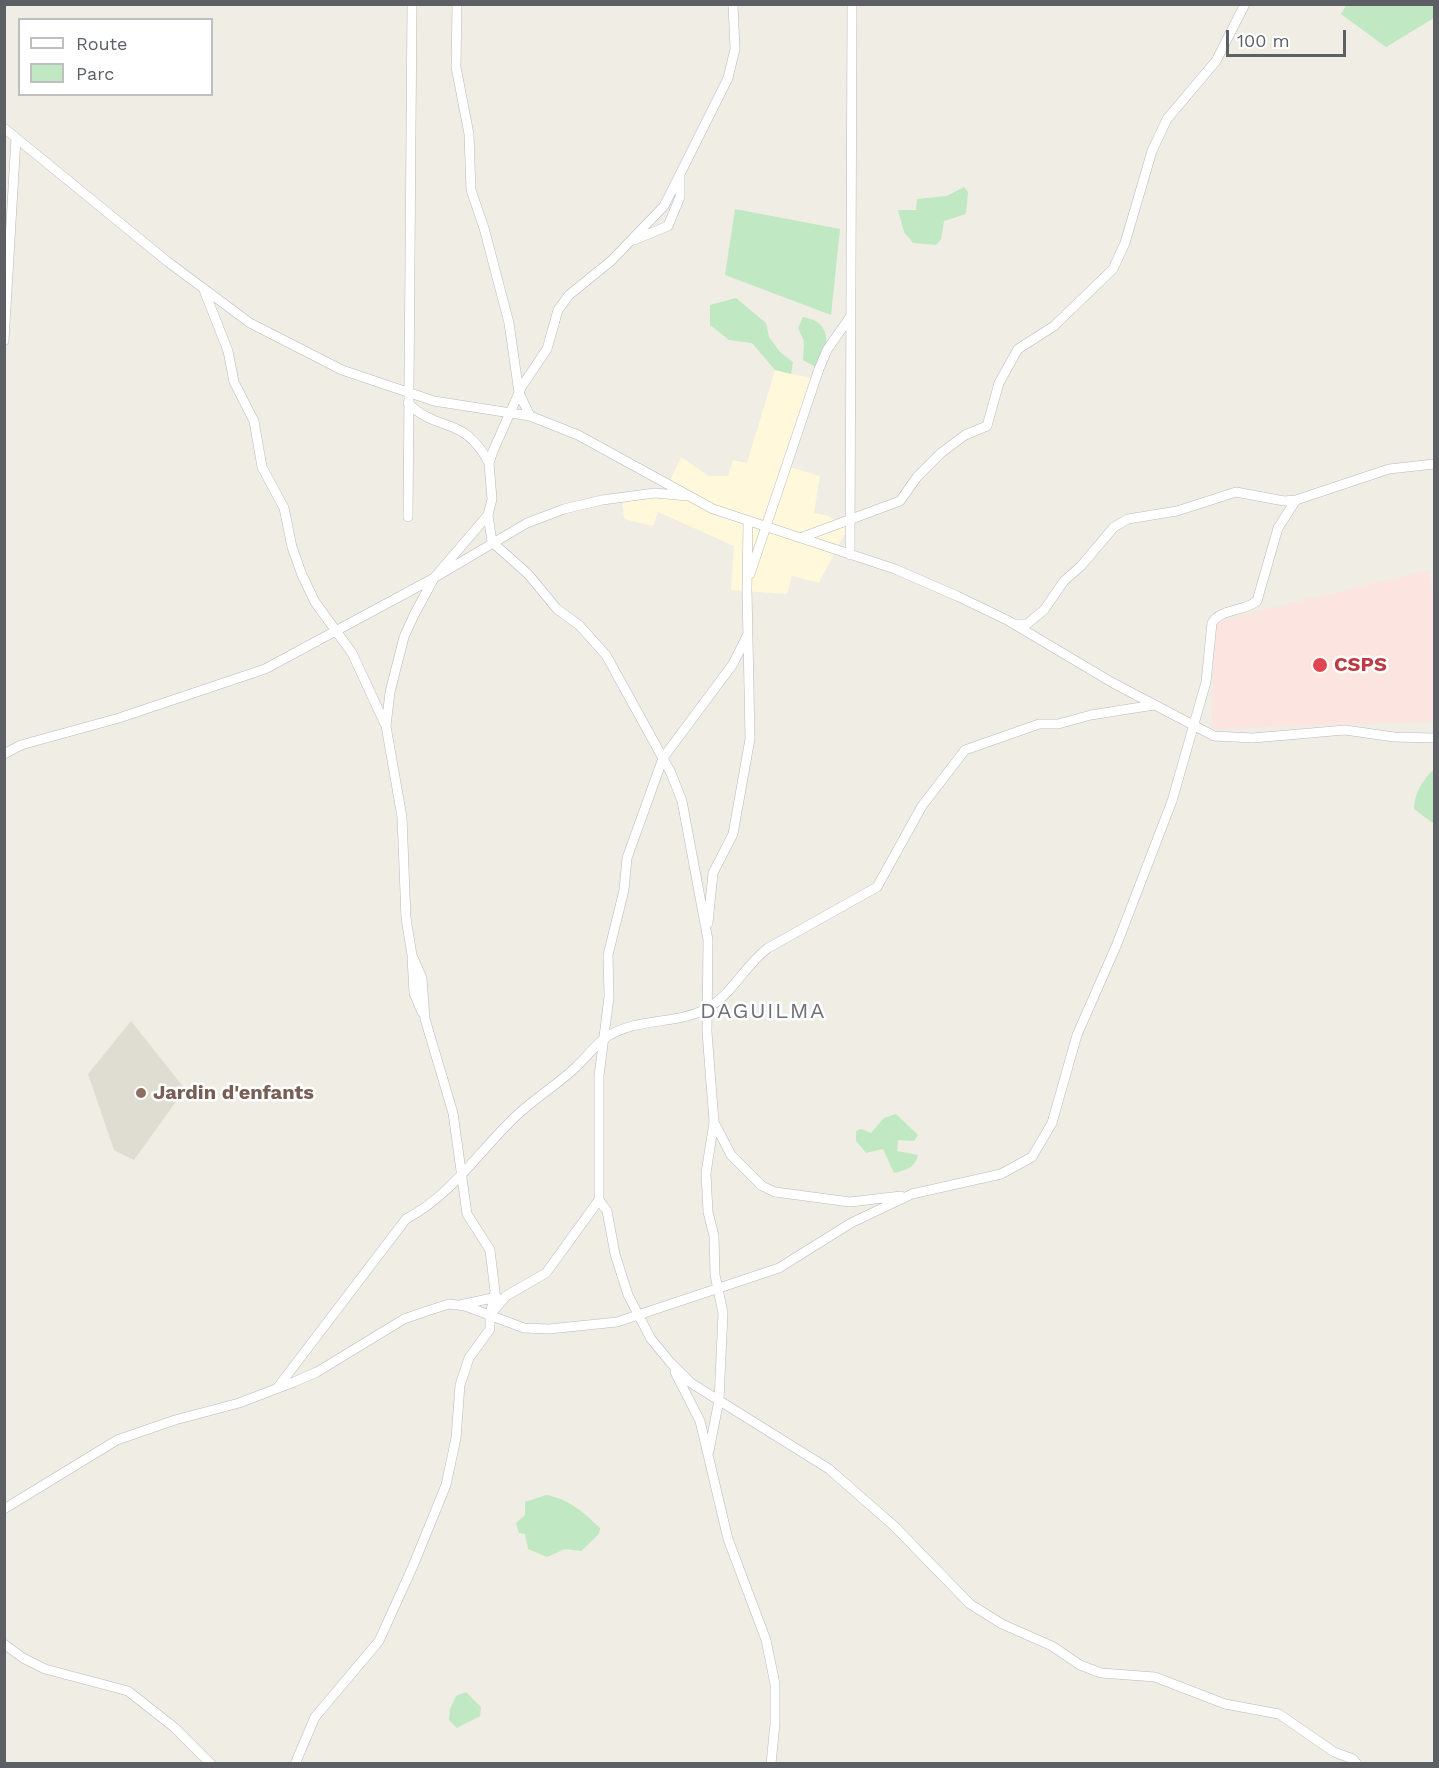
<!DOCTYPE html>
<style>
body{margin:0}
#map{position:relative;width:1439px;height:1768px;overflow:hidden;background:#efede4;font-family:"Work Sans",sans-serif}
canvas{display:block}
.frame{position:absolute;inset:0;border:6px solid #5c6065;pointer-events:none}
.legend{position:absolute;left:18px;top:18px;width:195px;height:78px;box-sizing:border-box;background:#fff;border:2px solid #bebfc1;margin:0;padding:8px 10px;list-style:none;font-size:18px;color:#5c6065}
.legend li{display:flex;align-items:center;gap:12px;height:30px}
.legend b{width:30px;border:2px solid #bebfc1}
.scale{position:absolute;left:1226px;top:30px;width:120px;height:27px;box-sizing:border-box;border:3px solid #5c6065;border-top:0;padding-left:8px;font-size:18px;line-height:21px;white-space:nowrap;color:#5c6065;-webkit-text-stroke:4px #fff;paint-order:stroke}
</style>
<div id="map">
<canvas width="1439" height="1768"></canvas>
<div class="frame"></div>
<ul class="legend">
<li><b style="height:8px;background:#fff"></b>Route</li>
<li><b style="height:16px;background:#c0e8c2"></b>Parc</li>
</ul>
<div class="scale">100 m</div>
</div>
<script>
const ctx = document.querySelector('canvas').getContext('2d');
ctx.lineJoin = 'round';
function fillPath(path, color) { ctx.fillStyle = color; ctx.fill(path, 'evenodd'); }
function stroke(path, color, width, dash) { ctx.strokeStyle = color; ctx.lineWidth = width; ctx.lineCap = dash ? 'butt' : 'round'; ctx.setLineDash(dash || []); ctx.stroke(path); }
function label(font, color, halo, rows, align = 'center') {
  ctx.font = font + ' "Work Sans",sans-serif'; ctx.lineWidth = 5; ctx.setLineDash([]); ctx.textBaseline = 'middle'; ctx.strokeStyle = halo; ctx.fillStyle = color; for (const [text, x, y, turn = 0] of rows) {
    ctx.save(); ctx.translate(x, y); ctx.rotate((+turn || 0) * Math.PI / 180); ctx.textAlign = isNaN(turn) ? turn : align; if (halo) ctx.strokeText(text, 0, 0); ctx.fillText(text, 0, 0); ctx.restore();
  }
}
const commercial = new Path2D(`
 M775 370 815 379 786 466 820 476 814 513 829 516 847 529 819 583 792 576 787 594 731 590 734 546 658 512 653 526 624 519 622 497 664 494 681 457 709 476H728L733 460 747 463Z`);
const education = new Path2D(`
 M131 1021 185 1089 134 1160 114 1150 88 1074Z`);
const medical = new Path2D(`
 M1429 570 1434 606V721L1212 729 1214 622Z`);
const green = new Path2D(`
 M1347 4 1434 5V18L1386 47 1341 14Z
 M964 187 968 192 966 214 944 221 941 239 936 245 913 243 904 232 898 210H916L917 199 947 196Z
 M735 209 840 229 831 315 725 275Z
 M736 298 766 323 769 337 780 352 793 362 791 374 775 370 752 343 729 340 710 325V305Z
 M803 317C834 322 828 347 819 369L803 360 804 341 798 328Z
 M1434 769V824L1414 809C1415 791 1422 781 1434 769Z
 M896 1114 918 1135 914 1141 898 1140 897 1151 918 1155C915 1168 906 1170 894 1173L883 1149 866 1153 856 1141V1131L861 1129 871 1133 884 1118Z
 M546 1495C569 1499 583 1512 600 1528L599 1534 581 1551 565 1549 547 1557 528 1549 525 1534 519 1533 516 1523 525 1515V1502Z
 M466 1692 481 1707 480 1716 457 1728 449 1720 450 1709 456 1696Z`);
const street = new Path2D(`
 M457 4 456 67 469 134 471 190 484 228 509 323 519 393 530 416
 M4 128 168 262 250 323 342 370 434 401 530 416 578 435 713 509 895 569 957 596 1007 620 1113 683 1214 736 1253 738 1345 730 1394 737 1434 738
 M634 240 668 226 680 197V174
 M204 290 228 351 234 382 254 421 262 467 284 508 292 547 302 575 315 602 352 653 385 724
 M4 341 16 138
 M408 403C439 434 463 414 489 463
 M488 515 492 542 528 574 557 609 579 625 606 655 671 773 682 801 708 940 707 1032 714 1122 706 1173 708 1212 714 1236 715 1275 723 1313 719 1400 709 1451
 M408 517 412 4
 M800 538 900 501 917 477 941 453 965 435 987 426 999 383 1018 349 1054 326 1113 269 1125 243 1152 151 1167 119 1216 61 1245 4
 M850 555 852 4
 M750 574 819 369 827 350 850 317
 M1015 624H1027L1044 610 1064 581 1081 566 1114 527 1128 519 1177 511 1236 492 1284 501 1296 500 1389 469 1434 464
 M4 754 21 745 119 718 265 669 434 578 527 523 564 509 602 500 655 493 687 496
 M708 923 713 873 733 834 750 739 747 590 748 521
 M412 958 414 993 422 1012
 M714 1122 731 1155 762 1186 775 1192 850 1202 901 1196
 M599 1200 607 1211 615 1254 628 1295 651 1339 670 1362 691 1383 829 1469 894 1526 970 1604 1002 1624 1052 1646 1080 1665 1101 1673 1155 1677 1225 1704 1279 1714 1334 1752 1353 1759 1357 1764
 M460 1305 497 1297
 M490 1315 495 1292 490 1250 467 1214 453 1113 425 1019 422 978 412 955 406 918 402 817 386 726 390 692 404 637 414 615 434 578 488 515 492 499 489 463 493 451 522 386 547 349 558 310 569 295 611 261 664 206 728 78 735 49 733 4
 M675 1372 700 1421 728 1539 766 1640 775 1684V1724L771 1764
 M278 1387 406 1219C453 1194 478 1152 516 1116 535 1098 557 1085 576 1067 586 1058 595 1045 605 1038 636 1017 675 1025 706 1009 732 995 745 965 768 948L877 887 922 806 965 750 1039 724H1058L1091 715 1154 705
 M4 1509 117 1440 175 1420 239 1403 294 1382 317 1372 404 1319 424 1312 449 1304 465 1306 524 1328 549 1329 617 1322 779 1268 851 1223 912 1194 1001 1174 1032 1157 1052 1123 1077 1035 1117 944 1172 801 1206 682 1212 623C1221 608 1244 612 1257 601L1278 528 1296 500
 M4 1644 23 1658 45 1669 128 1691 175 1728 211 1764
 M295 1764 315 1717 379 1641 413 1566 446 1485 456 1438 460 1385 469 1358 490 1329V1315L506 1296 546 1273 599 1200V1076L609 997 608 955 624 890 627 858 663 758 733 664 747 636`);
const markers = [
 [1320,665,8,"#e0444e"],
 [141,1093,6,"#8d6e63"]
];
const healthNames = [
 ["CSPS",1334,665]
];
const educationNames = [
 ["Jardin d'enfants",153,1093]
];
const quarterNames = [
 ["DAGUILMA",763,1012]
];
fillPath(commercial, '#fff8da');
fillPath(education, '#dfddd2');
fillPath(medical, '#fce4e0');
fillPath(green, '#c0e8c2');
stroke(street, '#b7babf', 10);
stroke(street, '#fff', 9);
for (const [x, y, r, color] of markers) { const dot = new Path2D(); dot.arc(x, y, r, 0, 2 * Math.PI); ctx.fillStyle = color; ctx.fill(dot); stroke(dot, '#fff', 2); }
label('bold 20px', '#be3a42', '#fff', healthNames, 'left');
label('bold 20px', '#785e54', '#fff', educationNames, 'left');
ctx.letterSpacing = '1.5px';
label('22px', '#6d7278', '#fff', quarterNames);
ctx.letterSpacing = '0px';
</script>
